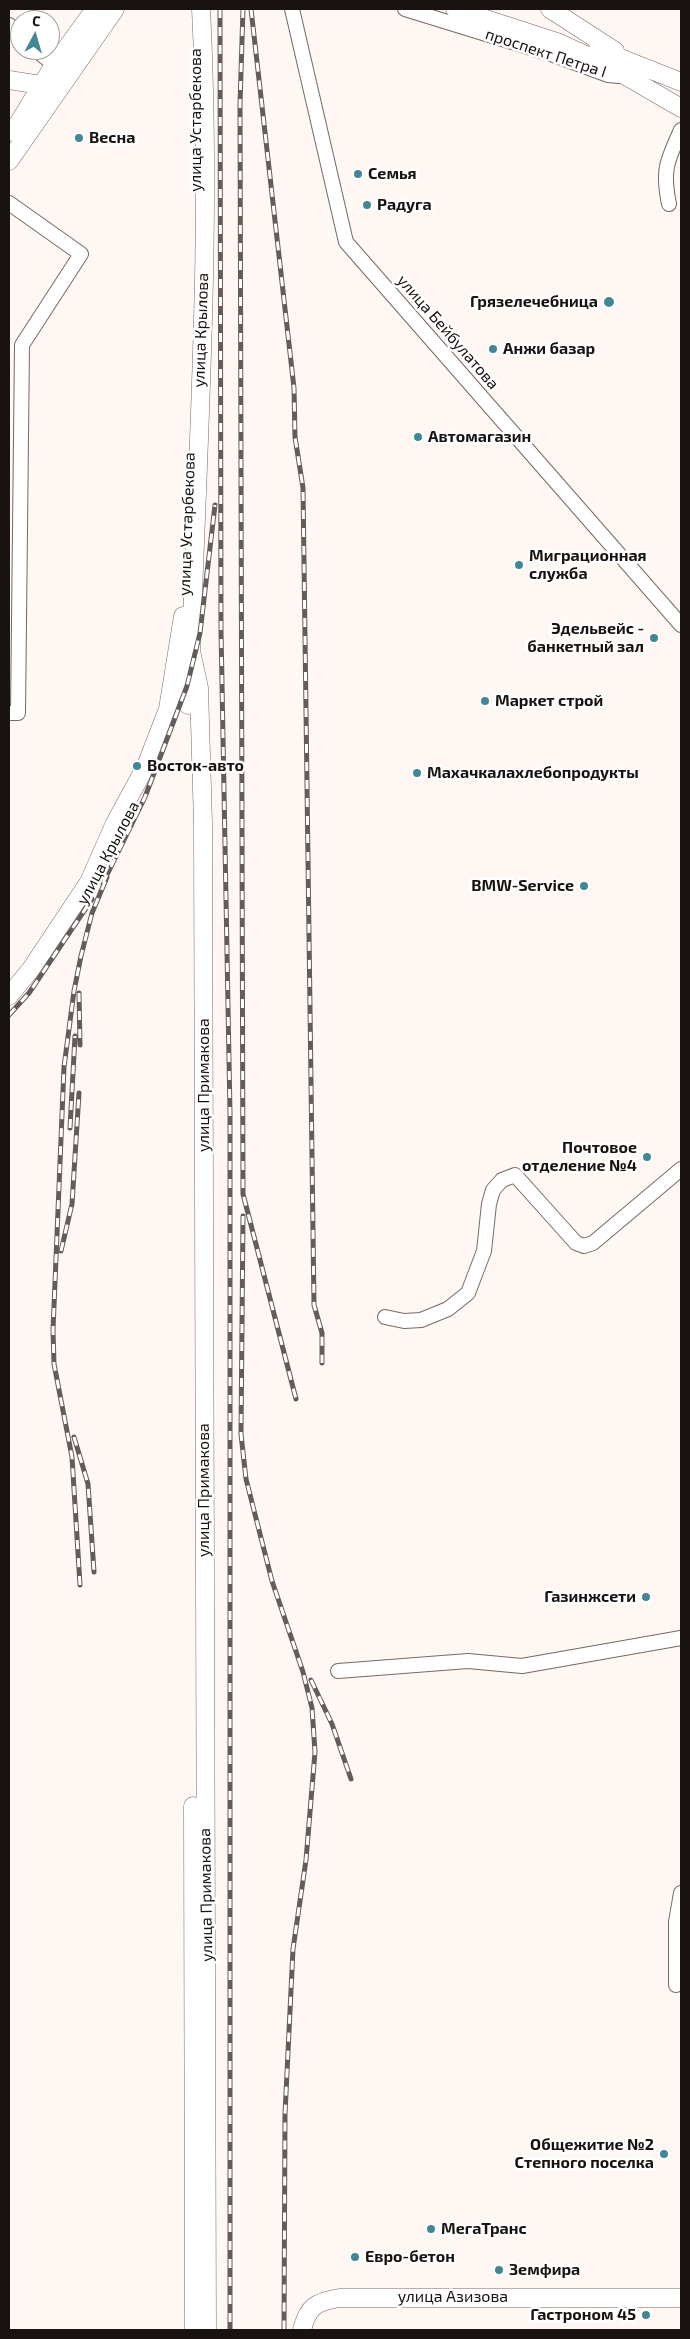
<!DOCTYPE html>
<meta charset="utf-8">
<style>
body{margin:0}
#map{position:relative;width:690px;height:2339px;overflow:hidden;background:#fef7f4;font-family:"Exo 2",sans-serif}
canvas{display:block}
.frame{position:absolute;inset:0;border:10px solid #181210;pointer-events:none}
.north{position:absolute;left:10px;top:10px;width:50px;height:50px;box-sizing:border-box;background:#fff;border:1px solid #a3a09f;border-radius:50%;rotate:6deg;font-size:14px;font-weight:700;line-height:20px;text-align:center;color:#181210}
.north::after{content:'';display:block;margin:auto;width:18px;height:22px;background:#428793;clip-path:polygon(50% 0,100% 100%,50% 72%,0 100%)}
</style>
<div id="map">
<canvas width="690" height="2339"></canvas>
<div class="frame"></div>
<div class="north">С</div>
</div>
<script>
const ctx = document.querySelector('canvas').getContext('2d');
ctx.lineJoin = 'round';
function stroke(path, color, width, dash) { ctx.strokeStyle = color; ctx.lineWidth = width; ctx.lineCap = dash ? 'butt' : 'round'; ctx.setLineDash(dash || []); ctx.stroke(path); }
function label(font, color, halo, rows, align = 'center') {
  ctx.font = font + ' "Exo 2",sans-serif'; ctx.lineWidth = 5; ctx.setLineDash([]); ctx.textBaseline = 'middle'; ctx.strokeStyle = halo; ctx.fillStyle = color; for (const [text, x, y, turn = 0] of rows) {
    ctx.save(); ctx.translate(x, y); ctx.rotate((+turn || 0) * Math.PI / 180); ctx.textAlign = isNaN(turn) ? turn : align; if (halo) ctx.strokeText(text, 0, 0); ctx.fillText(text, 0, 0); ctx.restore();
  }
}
const minor = new Path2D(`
 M292 9 346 242 681 625
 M405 9 548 53 608 75 619 76
 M9 25 20 35
 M36 50 62 71
 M9 203 81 254 22 345 18 713H9
 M669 204C662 170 667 161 681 130
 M385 1317 404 1321 421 1320 448 1309 468 1293 484 1251 489 1204 493 1190 502 1180 515 1175 576 1243 584 1246 593 1243 681 1169
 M338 1671 468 1661 522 1666 681 1638
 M676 1985V1922L681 1893`);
const major = new Path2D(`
 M201 9C212 223 198 438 191 651L199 688 203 823 207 2330
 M455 9 557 42 607 65 681 108
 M550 9 615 51
 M598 49 681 82
 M9 80 41 85 49 91
 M13 132 54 65 95 9
 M9 161 115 9
 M177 657 187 686 188 705
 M9 996 31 969 89 882 115 823 146 766 168 709 183 616
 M193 1806 194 2330
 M302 2330C308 2306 316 2302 339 2298H681`);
const rail = new Path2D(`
 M220 9 221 630 230 1113V2330
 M243 9 240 104 243 1194 296 1399
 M251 9 294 388 295 437 303 488 314 1305 322 1333V1363
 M103 883 145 797 187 686 200 633 215 505
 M79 993 80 1045
 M9 1015 29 993 92 899
 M70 1128 75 1036
 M243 1216 241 1434 246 1479 272 1581 303 1672 312 1708 315 1752 306 1860 293 1949 285 2114 284 2330
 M61 1251 72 1204 79 1093
 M74 1437 88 1484 94 1572
 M80 1585 72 1457 54 1364 53 1330 64 1067 74 991 81 956 92 913 107 877
 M311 1680 332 1724 351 1779`);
const markers = [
 [79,138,5,"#428793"],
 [358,174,5,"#428793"],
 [367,205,5,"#428793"],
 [609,302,6,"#428793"],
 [493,349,5,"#428793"],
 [418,437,5,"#428793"],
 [519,565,5,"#428793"],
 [654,638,5,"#428793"],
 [485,701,5,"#428793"],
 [137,766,5,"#428793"],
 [417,773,5,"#428793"],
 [584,886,5,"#428793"],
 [647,1157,5,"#428793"],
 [646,1597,5,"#428793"],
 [664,2154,5,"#428793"],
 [431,2229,5,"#428793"],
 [355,2257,5,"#428793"],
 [499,2270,5,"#428793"],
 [646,2315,5,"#428793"]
];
const streetNames = [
 ["проспект Петра I",546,53,18],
 ["улица Устарбекова",196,120,-90],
 ["улица Крылова",201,330,-88],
 ["улица Бейбулатова",448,332,49],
 ["улица Устарбекова",187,524,-88],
 ["улица Крылова",108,853,-62],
 ["улица Примакова",204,1085,-90],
 ["улица Примакова",204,1490,-90],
 ["улица Примакова",206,1895,-91],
 ["улица Азизова",453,2297]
];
const poiNames = [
 ["Весна",89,138],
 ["Семья",368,174],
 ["Радуга",377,205],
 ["Грязелечебница",598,302,"right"],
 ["Анжи базар",503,349],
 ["Автомагазин",428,437],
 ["Миграционная",529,556],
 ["служба",529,574],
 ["Эдельвейс -",644,629,"right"],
 ["банкетный зал",644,647,"right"],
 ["Маркет строй",495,701],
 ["Восток-авто",147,766],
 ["Махачкалахлебопродукты",427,773],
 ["BMW-Service",574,886,"right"],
 ["Почтовое",637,1148,"right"],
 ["отделение №4",637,1166,"right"],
 ["Газинжсети",636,1597,"right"],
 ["Общежитие №2",654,2145,"right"],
 ["Степного поселка",654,2163,"right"],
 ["МегаТранс",441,2229],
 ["Евро-бетон",365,2257],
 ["Земфира",509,2270],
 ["Гастроном 45",636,2315,"right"]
];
stroke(minor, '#786864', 16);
stroke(major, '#786864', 19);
stroke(minor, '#fff', 14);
stroke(major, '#fff', 18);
stroke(rail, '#635c5a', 5);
stroke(rail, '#fff', 3, [9]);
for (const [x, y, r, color] of markers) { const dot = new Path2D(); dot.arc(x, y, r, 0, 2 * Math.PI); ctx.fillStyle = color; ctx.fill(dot); stroke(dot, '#fff', 2); }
label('16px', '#181210', '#fff', streetNames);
label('bold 16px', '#181210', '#fff', poiNames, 'left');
</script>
